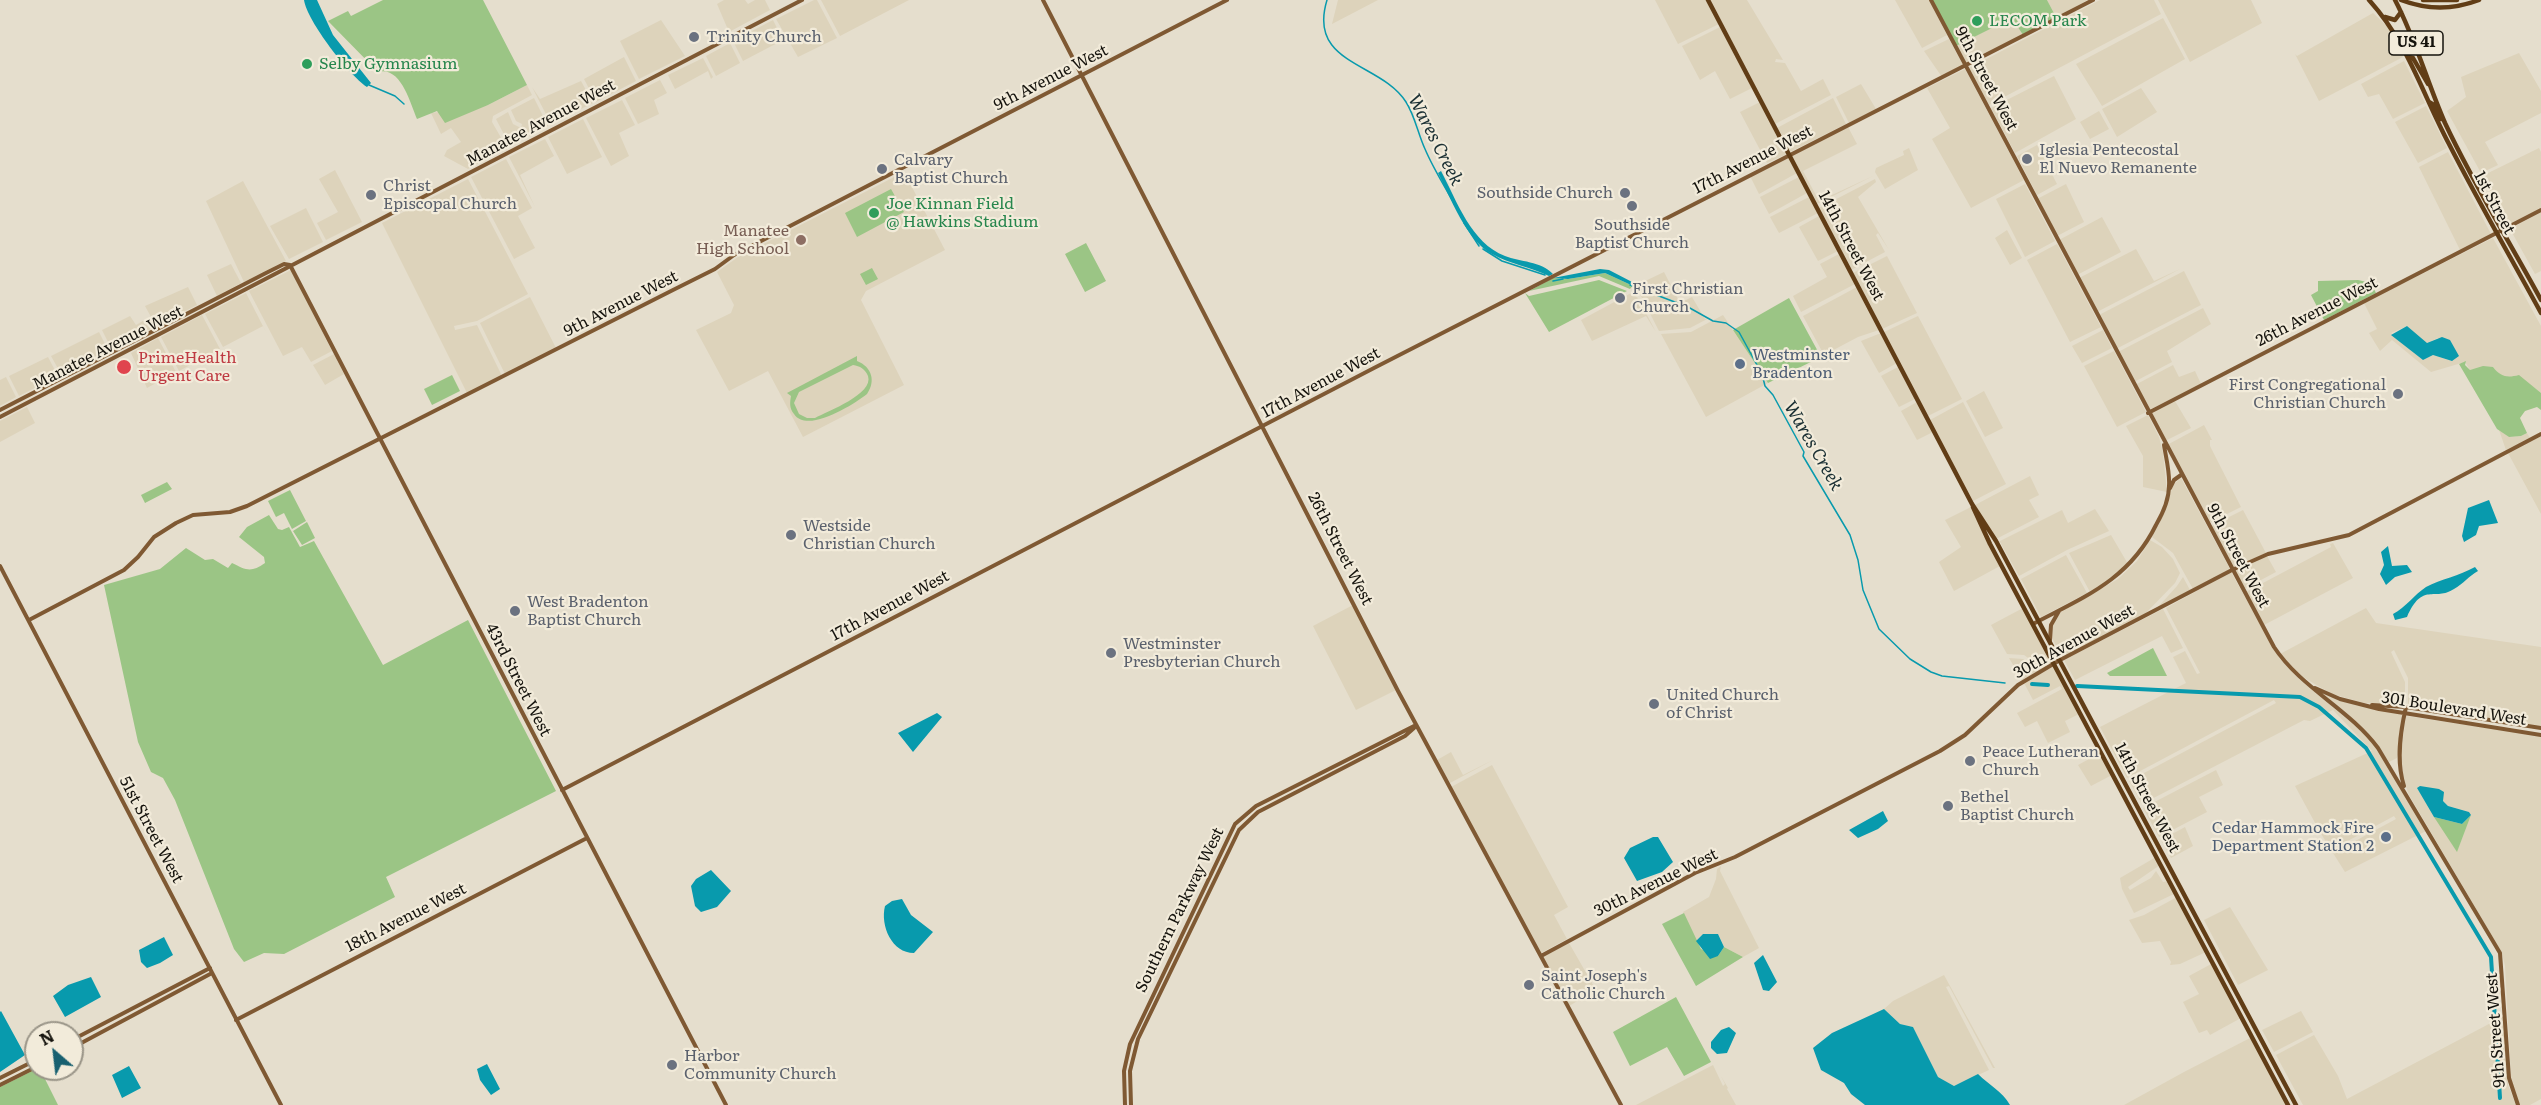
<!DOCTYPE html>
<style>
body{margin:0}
#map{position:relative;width:2541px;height:1105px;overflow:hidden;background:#e5decd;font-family:Literata,serif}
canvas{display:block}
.north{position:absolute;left:24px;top:1021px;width:60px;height:60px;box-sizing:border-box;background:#f2ebda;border:2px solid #9a9588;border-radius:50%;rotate:332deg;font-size:16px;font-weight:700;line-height:24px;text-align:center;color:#15130d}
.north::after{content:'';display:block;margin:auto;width:21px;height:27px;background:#186070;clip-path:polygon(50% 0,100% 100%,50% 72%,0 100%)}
</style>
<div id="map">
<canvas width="2541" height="1105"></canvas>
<div class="north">N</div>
</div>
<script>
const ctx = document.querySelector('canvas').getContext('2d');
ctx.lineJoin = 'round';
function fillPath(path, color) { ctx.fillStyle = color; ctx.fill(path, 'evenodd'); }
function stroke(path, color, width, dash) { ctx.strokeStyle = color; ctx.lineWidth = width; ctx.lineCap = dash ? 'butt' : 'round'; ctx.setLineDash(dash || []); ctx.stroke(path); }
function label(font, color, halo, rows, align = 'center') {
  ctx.font = font + ' Literata,serif'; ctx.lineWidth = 4.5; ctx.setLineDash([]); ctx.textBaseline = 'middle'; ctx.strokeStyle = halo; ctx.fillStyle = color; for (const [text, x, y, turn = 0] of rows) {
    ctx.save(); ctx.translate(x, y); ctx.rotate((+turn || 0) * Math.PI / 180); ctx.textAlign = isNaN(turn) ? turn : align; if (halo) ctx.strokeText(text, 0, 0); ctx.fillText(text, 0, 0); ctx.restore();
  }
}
const built = new Path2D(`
 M724 0H745L748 4 755 0H765L770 10 729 32 717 4Z
 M814 0H817L837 38 798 57 776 19Z
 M821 0H909L840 36Z
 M1338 0H1378L1332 24Z
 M1655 0H1706L1719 24 1678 44Z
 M1710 0H1747L1783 60 1776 59 1775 62 1785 63 1801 91 1823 79 1831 95 1775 124Z
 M1895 0H1929L1947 35 1922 48Z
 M2047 0H2088L2056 17Z
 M2100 0H2154L2161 14 1989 105 1969 68Z
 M2158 0H2251L2262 23 2190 62Z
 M2373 13 2391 30 2403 57 2319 101 2295 54 2297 56Z
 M2011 16 2023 35 1966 64 1957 46Z
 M2163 18 2185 59 2102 106 2076 64Z
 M661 20 685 56 639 79 620 41Z
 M773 20 783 40 743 61 733 41Z
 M1720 27 1752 88 1730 99 1715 71 1700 80 1682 46Z
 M1949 39 1963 65 1942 77 1924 51Z
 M730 43 740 63 716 76 706 56Z
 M2519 53 2541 91V113L2485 142 2498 165 2481 173 2447 111 2466 97 2461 77Z
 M624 57 636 81 596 102 584 79Z
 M703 58 713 77 711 79 708 71 675 89 668 75Z
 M2404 61 2425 103 2393 119 2379 94 2368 97 2361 84Z
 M1965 69 2024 180 1971 208 1932 139 1950 128 1927 88Z
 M2054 76 2076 119 2015 153 1991 108Z
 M660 80 667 93 654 100 659 114 638 124 625 98Z
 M581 81 593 103 551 124 532 87 540 99Z
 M1861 84 1876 109 1849 123 1836 97Z
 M527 85 532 95 493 116 492 122 507 148 468 169 444 156 447 150 461 142 451 128 441 134 431 113 488 105Z
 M2141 88 2157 112 2117 137 2102 109Z
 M534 98 548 126 510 146 496 119 508 112 513 124 521 128 522 124 516 121 511 110Z
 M1833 98 1846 124 1790 152 1777 128Z
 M622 100 635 125 619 133 629 156 611 166 586 118Z
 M1760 102 1787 154 1767 163 1740 112Z
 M2426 106 2447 148 2418 163 2395 122Z
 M2099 111 2109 129 2090 139 2080 122Z
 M583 119 602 157 567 174 548 137Z
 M1848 127 1857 144 1803 171 1819 201 1873 176 1817 204 1791 156Z
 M545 139 554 156 520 175 535 207 509 157Z
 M2037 145 2057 184 2037 195 2017 156Z
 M1909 148 1918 170 1885 189 1875 172 1876 168 1904 155 1903 151Z
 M2539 148 2541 152V208L2508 225 2482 176Z
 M2448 152 2491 234 2460 250 2419 167Z
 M1788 157 1797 173 1759 194 1750 176Z
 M506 159 532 208 518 216 535 248 514 259 471 177Z
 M335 170 362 222 326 240 317 223 338 212 319 179Z
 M904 172 945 250 866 291 861 300 904 385 803 437 768 371 729 391 696 330 731 313 734 305 717 272 738 257Z
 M1799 177 1807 193 1769 214 1760 197Z
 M468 179 528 294 477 321 454 326 455 330 477 325 502 376 467 393 382 223Z
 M1875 179 1876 182 1858 197 1889 250 1878 233 1876 235 1885 252 1851 270 1819 208Z
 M243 181 286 261 244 282 206 201Z
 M2025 184 2055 241 2025 257 1996 199Z
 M2066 184 2084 222 2057 236 2037 199Z
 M1809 197 1818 213 1779 233 1770 217Z
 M306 208 323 242 289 259 270 226Z
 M2541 212V271L2535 274 2510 229Z
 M1819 216 1838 251 1818 261 1799 227Z
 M2102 217 2121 252 2077 275 2059 240Z
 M2007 230 2022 258 2010 265 1995 238Z
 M2493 238 2541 326V393L2521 378 2500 376 2493 367 2470 370 2465 362 2431 372 2392 340 2380 351 2369 333 2377 329 2364 303ZM2407 326 2423 342 2427 343 2438 338 2452 361 2433 355 2423 360 2391 333Z
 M2057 244 2101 327 2070 342 2027 260Z
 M2136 249 2154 281 2180 269 2097 312 2079 278Z
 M1839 254 1855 284 1801 312 1793 296 1827 277 1820 264Z
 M1887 256 1917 313 1882 329 1853 273Z
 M231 264 241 283 217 296 207 275Z
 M291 270 332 351 311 362 302 347 283 356 249 291Z
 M2184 271 2201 305 2116 349 2099 315Z
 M1664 272 1680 303 1692 297 1705 319 1711 317 1690 328 1659 331 1641 296 1635 291 1639 284Z
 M188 287 197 305 156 326 145 306Z
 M1857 287 1879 330 1858 337 1824 355 1803 316Z
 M246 293 267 334 263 326 223 347 205 314Z
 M1631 293 1638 298 1656 332 1646 316 1592 341 1581 320Z
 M530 297 556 348 505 374 480 323Z
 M2203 308 2211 324 2167 351 2172 362 2134 382 2118 352Z
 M202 315 220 349 179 371 161 337Z
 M1723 315 1768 383 1706 417 1661 334 1691 332Z
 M130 316 136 325 148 318 153 328 111 348 102 330Z
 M1918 316 1962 399 1928 416 1884 332Z
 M2103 330 2112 348 2082 363 2072 346Z
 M99 332 108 350 61 374 51 356Z
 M1881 333 1897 363 1879 373 1861 341Z
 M158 338 176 372 147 388 131 353Z
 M2114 351 2146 412 2117 427 2084 366Z
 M334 354 344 374 325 385 313 365Z
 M48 357 58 376 19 396 9 376Z
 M2173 365 2179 377 2195 371 2201 384 2149 410 2135 385Z
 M1898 367 1915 399 1899 407 1881 376Z
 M6 377 16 397 0 406V380Z
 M1984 391 2003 428 1985 437 1966 401Z
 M2175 401 2191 428 2165 441 2151 414Z
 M1917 402 1933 432 1917 440 1901 411Z
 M1963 402 2006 484 1973 501 1930 420Z
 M27 407 35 423 0 442V421Z
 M2148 415 2159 437 2163 453 2167 492 2143 487V456L2126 426Z
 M2204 425 2212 440H2210V446L2241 507 2209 523 2167 445Z
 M2499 430 2509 437 2521 436 2527 433 2530 438 2506 450Z
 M2541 436V514L2508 453Z
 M2030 476 2039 495 2029 500 2039 517 1996 539 1975 505Z
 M2181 478 2230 569 2193 589 2173 553 2152 537 2164 514 2173 485Z
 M1971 507 2000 566 1954 591 1939 562 1961 547 1945 520Z
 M2095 509 2109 531 2067 550 2019 576 2000 542H1998L2062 510 2068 523Z
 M2243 510 2266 553 2233 568 2211 526Z
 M2111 535 2128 564 2109 580 2090 592 2069 553Z
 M2150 540 2162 547 2173 559 2180 573 2175 583 2145 614 2062 657 2051 636 2052 625 2057 617 2062 611 2118 579 2137 561Z
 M2333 543 2353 578 2264 625 2246 592 2331 547 2330 544Z
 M2066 555 2087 593 2041 617 2021 579Z
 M2267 556 2276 572 2244 589 2235 571Z
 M2231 572 2280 659 2299 679 2365 734 2377 749 2426 831 2345 872 2333 853 2396 819 2394 816 2331 850 2320 832 2295 786 2372 751 2333 710 2310 721 2304 720 2142 804 2129 781 2276 703 2274 700 2127 778 2100 727 2186 683 2173 657 2185 651 2197 674 2200 673 2166 608Z
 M2183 577 2190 590 2158 607 2177 586Z
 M1353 605 1396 690 1356 710 1313 626Z
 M2023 608 2052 662 2022 680 2009 658 2023 659 2033 665 2034 662 2024 655 2007 654 1991 625Z
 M2366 608 2376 623 2541 647V727L2408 706V678L2394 650 2391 652 2405 682V705L2364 703 2332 694 2301 676 2280 654Z
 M2163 609 2183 648 2171 653 2162 636 2075 680 2064 660Z
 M2054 666 2079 714 2065 721 2070 732 2048 743 2037 721 2025 727 2017 713 2062 689 2060 686 2033 700 2024 683Z
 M2321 693 2356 705 2403 715 2397 758 2389 762 2367 732Z
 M2406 716 2541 736V1099L2530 1105H2520L2511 1078 2505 966 2502 953 2409 795 2404 782 2401 752ZM2417 788 2443 796V801L2448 806 2469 812 2471 815 2457 851Z
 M1451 752 1463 775 1493 760 1450 783 1437 760Z
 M2100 753 2112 775 2091 786 2078 765Z
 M1492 765 1568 907 1554 915 1567 939 1541 953 1451 787Z
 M2216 770 2223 785 2199 797 2207 812 2159 837 2143 808Z
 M2185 827 2193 846 2171 858 2161 840Z
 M2156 857 2160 865 2128 887 2130 890 2142 883 2151 878 2156 871 2163 882 2169 881 2176 893 2134 913 2122 889 2120 878Z
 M1721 866 1720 871 1759 948 1743 957 1724 947 1718 934H1703L1696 941 1683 912 1709 897 1716 879 1717 869Z
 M2177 897 2206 952 2180 964 2170 965 2171 962 2160 941 2142 943 2129 920 2144 915Z
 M2230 907 2268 970 2238 985 2204 920Z
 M1569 943 1596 990 1569 1006 1543 957Z
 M2213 963 2241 1018 2210 1035 2207 1030 2199 1033 2183 1002 2199 994 2189 976Z
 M1944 975 1995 1068H1993L1949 986 1946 987 1989 1070 1954 1086 1938 1077 1913 1027 1900 1024 1884 1009 1893 1001Z
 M2301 1011 2313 1032 2274 1052 2262 1030Z
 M2504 1016 2508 1085 2516 1105H2303L2276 1055 2314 1035 2338 1076 2347 1099Z
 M2252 1037 2287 1105H2124L2184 1072Z
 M1713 1065 1723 1086 1725 1084 1721 1076 1728 1088 1727 1089 1736 1105H1636Z`);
const green = new Path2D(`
 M383 0H483L527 85 488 105 445 123 437 111 417 119C410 103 401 66 378 72L328 21 348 11 351 16Z
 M1932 0H2047L2056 17 2023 35 2012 18 1956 46Z
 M891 189 904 212 857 237 845 213Z
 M1086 243 1106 281 1085 292 1065 254Z
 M872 268 878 279 866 285 860 274Z
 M1605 273 1631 285 1634 284 1630 289 1599 276 1529 291 1553 278 1568 279Z
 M1599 280 1627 291 1549 332 1525 293 1529 296Z
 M2358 280 2371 283 2376 293 2324 320 2311 295 2318 291V281Z
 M1789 298 1821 357 1768 383 1733 330Z
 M857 356V361C872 367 876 381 867 394 853 405 807 434 794 414 789 408 790 402 791 396L787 393ZM853 365C860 366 865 369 868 376 874 394 828 411 815 418H807L799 414 794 403 799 392Z
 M2466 361 2465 365 2470 370 2483 366 2493 367C2501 377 2507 378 2519 375L2541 393V410L2537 407 2525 411 2520 418 2527 433 2521 436 2509 437 2497 429 2459 364Z
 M452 375 460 391 432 405 424 389Z
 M167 482 172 489 145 503 141 495Z
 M290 490 306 521 292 529 284 513 276 517 268 501Z
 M269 515 278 529 282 530 289 527 300 547 314 541 383 665 468 620 556 791 386 877 395 897 284 954 264 953 244 962 234 949 175 800 163 778 151 772 138 742 104 585 160 569 186 548 205 560 213 559 228 568 232 563C246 570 251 573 265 563L264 557 239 537 247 527Z
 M307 522 315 538 302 545 293 531Z
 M2153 648 2167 676H2110L2107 673Z
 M2471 815 2457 852 2434 817 2462 824Z
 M1684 913 1701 949 1718 956 1724 947 1743 957 1696 986 1662 924Z
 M1676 997 1711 1062 1684 1076 1667 1047 1630 1066 1613 1032Z
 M36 1069H40L58 1105H0V1087Z`);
const water = new Path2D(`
 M304 0H317L333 35 371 83 367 87C349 75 307 21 304 0Z
 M1441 171C1457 201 1471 243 1505 256 1520 262 1541 261 1553 274L1549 276C1531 267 1510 264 1492 254 1467 241 1450 197 1438 173Z
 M1600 269 1609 270 1634 283 1631 285 1605 273 1568 279 1553 278Z
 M2407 326 2427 343 2442 337 2450 340 2459 356 2452 361 2433 355 2423 360 2391 335Z
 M2489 500 2498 523 2479 526 2476 535 2464 542 2462 536 2468 508Z
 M2388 546 2392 566 2407 565 2412 572 2395 577 2386 585 2380 574 2384 565 2381 552Z
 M2475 567 2478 571C2469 576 2463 584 2454 589 2434 602 2423 581 2407 617L2395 620 2393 614C2406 607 2414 595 2426 587 2441 579 2459 576 2475 567Z
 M937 713 942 717 913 752 898 733Z
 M2420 786 2439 789 2444 792 2443 801 2448 806 2469 812 2471 815 2462 824 2434 817 2417 788Z
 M1883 811 1888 821 1878 829 1858 838 1849 830Z
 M1653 837H1658L1673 862 1662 872 1637 881 1624 858 1630 848Z
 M711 870 731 891 717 907 701 912 695 906 691 886 696 879Z
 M902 899 911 915 933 932 914 953C892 953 880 926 885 906L892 901Z
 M1703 934H1718L1724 947 1718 956 1710 959 1696 941Z
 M164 937 173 955 160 963 147 968 141 962 139 950Z
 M1763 955 1777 982 1769 991 1763 990 1754 963Z
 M91 977 101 997 65 1017 53 996 68 985Z
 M1884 1009 1900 1024 1913 1027 1938 1077 1954 1086 1978 1074C1989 1085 2002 1091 2010 1105H1865L1851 1094 1844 1083 1821 1070 1813 1048 1832 1033Z
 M1 1011 25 1055 0 1072V1012Z
 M1729 1027 1736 1033 1727 1053 1717 1054 1711 1048V1042L1721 1030Z
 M487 1064 500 1089 491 1095 480 1080 477 1069Z
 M129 1066 141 1088 122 1098 112 1075Z`);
const stream = new Path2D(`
 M1327 0C1307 65 1381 62 1406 102 1415 116 1418 134 1425 149 1433 168 1445 187 1455 205
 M369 85 395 96 404 104
 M1464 223 1479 246
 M1483 249 1502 261 1545 275
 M1553 281 1563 279
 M1630 285 1688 307 1713 321 1726 323 1739 332 1762 374 1765 386 1773 395 1804 452 1803 456 1850 535 1858 560 1863 590 1879 629 1910 659 1931 672 1942 676 2005 683`);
const canal = new Path2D(`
 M2032 684 2048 685
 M2077 686 2300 697 2319 707 2366 748 2491 957 2500 1098`);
const secondary = new Path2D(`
 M1043 0 1398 691 1621 1105
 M1931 0 2274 647C2301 688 2349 709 2378 748L2500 953 2509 1078 2518 1105
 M290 265 726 1105
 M0 410 264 274 284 264 290 265
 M2148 413 2541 210
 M0 417 802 0
 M2170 488 2174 480 2181 475
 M0 566 281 1105
 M29 620 124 570 138 557 154 537 176 523 193 515 230 512 247 506 673 290 715 269 734 255 1227 0
 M2033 624C2084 597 2129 580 2156 525 2163 513 2169 500 2169 486 2170 472 2166 458 2164 445
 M2050 640 2051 625 2059 611
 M2315 688 2340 699 2379 709 2541 735
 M2372 705 2406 707 2541 728
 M2404 786C2396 761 2400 733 2406 707
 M562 790 1374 368 2093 0
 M1541 956 1695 873 1735 857 1940 751 1965 735 2018 685 2060 660 2232 570 2268 554 2349 535 2541 434
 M236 1020 587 838
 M72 1040 210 968
 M72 1048 212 973
 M0 1078 36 1060
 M0 1085 36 1067
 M1125 1105 1124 1071 1130 1044 1235 824 1256 806 1416 725
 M1131 1105 1130 1071 1138 1039 1239 830 1258 812 1405 736 1414 728`);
const primary = new Path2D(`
 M1708 0 1972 504 1996 541 2296 1105
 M2369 0C2408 43 2422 93 2449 144 2478 201 2510 256 2541 313
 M2395 0C2416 40 2427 82 2445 123 2473 183 2509 241 2541 300
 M2401 0C2427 10 2453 10 2479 0
 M2423 0H2457
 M2385 17 2395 20 2401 12
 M2408 57 2413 58 2428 84
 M2429 102 2434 105 2441 119
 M1973 507 1990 544 2288 1105`);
const markers = [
 [1977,21,6,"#2e9e5b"],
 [694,37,6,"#6b7280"],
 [307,64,6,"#2e9e5b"],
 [2027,159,6,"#6b7280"],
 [882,169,6,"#6b7280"],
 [1625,193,6,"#6b7280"],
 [371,195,6,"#6b7280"],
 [1632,206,6,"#6b7280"],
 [874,213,6,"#2e9e5b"],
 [801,240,6,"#8d6e63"],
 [1620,298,6,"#6b7280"],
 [1740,364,6,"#5c6f8a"],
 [124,367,8,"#e0444e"],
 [2398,394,6,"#6b7280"],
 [791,535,6,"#6b7280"],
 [515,611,6,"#6b7280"],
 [1111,653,6,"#6b7280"],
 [1654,704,6,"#6b7280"],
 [1970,761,6,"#6b7280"],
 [1948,806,6,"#6b7280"],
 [2386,837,6,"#5c6f8a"],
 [1529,985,6,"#6b7280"],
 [672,1065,6,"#6b7280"]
];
const shields = [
 [2416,43,54]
];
const shieldNames = [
 ["US 41",2416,43]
];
const leisureNames = [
 ["LECOM Park",1989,21],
 ["Selby Gymnasium",319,64],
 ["Joe Kinnan Field",886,204],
 ["@ Hawkins Stadium",886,222]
];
const worshipNames = [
 ["Trinity Church",706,37],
 ["Iglesia Pentecostal",2039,150],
 ["El Nuevo Remanente",2039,168],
 ["Calvary",894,160],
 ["Baptist Church",894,178],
 ["Christ",383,186],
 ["Episcopal Church",383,204],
 ["Southside Church",1613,193,"right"],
 ["Southside",1632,225,"center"],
 ["Baptist Church",1632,243,"center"],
 ["First Christian",1632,289],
 ["Church",1632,307],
 ["First Congregational",2386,385,"right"],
 ["Christian Church",2386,403,"right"],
 ["Westside",803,526],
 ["Christian Church",803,544],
 ["West Bradenton",527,602],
 ["Baptist Church",527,620],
 ["Westminster",1123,644],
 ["Presbyterian Church",1123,662],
 ["United Church",1666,695],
 ["of Christ",1666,713],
 ["Peace Lutheran",1982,752],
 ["Church",1982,770],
 ["Bethel",1960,797],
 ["Baptist Church",1960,815],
 ["Saint Joseph's",1541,976],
 ["Catholic Church",1541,994],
 ["Harbor",684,1056],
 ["Community Church",684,1074]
];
const streetNames = [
 ["9th Avenue West",1051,78,-27],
 ["9th Street West",1986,79,62],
 ["Manatee Avenue West",541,123,-28],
 ["17th Avenue West",1753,160,-27],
 ["1st Street",2494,203,62],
 ["14th Street West",1851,246,62],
 ["9th Avenue West",621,304,-27],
 ["26th Avenue West",2317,312,-27],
 ["Manatee Avenue West",108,348,-27],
 ["17th Avenue West",1321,383,-28],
 ["26th Street West",1340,549,63],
 ["9th Street West",2238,556,62],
 ["17th Avenue West",890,606,-28],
 ["30th Avenue West",2074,642,-29],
 ["43rd Street West",518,680,63],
 ["301 Boulevard West",2454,709,9],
 ["14th Street West",2147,798,62],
 ["51st Street West",151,830,62],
 ["30th Avenue West",1656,883,-26],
 ["Southern Parkway West",1180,910,-64],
 ["18th Avenue West",406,918,-27],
 ["9th Street West",2496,1030,-94]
];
const educationNames = [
 ["Manatee",789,231],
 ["High School",789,249]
];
const serviceNames = [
 ["Westminster",1752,355],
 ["Bradenton",1752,373],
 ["Cedar Hammock Fire",2374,828,"right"],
 ["Department Station 2",2374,846,"right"]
];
const healthNames = [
 ["PrimeHealth",138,358],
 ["Urgent Care",138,376]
];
const waterNames = [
 ["Wares Creek",1435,140,63],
 ["Wares Creek",1813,446,60]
];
fillPath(built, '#ddd3bb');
fillPath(green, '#9bc585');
fillPath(water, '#089aad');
stroke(stream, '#089aad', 1.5);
stroke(canal, '#089aad', 4);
stroke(secondary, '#7f5933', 4);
stroke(primary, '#613d16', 4.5);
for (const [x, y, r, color] of markers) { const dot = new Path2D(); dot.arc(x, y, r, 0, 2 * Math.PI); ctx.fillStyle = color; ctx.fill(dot); stroke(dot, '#f2ebda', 2); }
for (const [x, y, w] of shields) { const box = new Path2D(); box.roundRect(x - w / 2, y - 12, w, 24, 4.5); ctx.fillStyle = '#f2ebda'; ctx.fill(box); stroke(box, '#15130d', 1.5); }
label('bold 15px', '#15130d', null, shieldNames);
label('16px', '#27864d', '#f2ebda', leisureNames, 'left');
label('16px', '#5b616d', '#f2ebda', worshipNames, 'left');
label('16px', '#15130d', '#f2ebda', streetNames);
label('16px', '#785e54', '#f2ebda', educationNames, 'right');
label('16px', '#4e5e75', '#f2ebda', serviceNames, 'left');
label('16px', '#be3a42', '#f2ebda', healthNames, 'left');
label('italic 18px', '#1b3034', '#f2ebda', waterNames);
</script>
